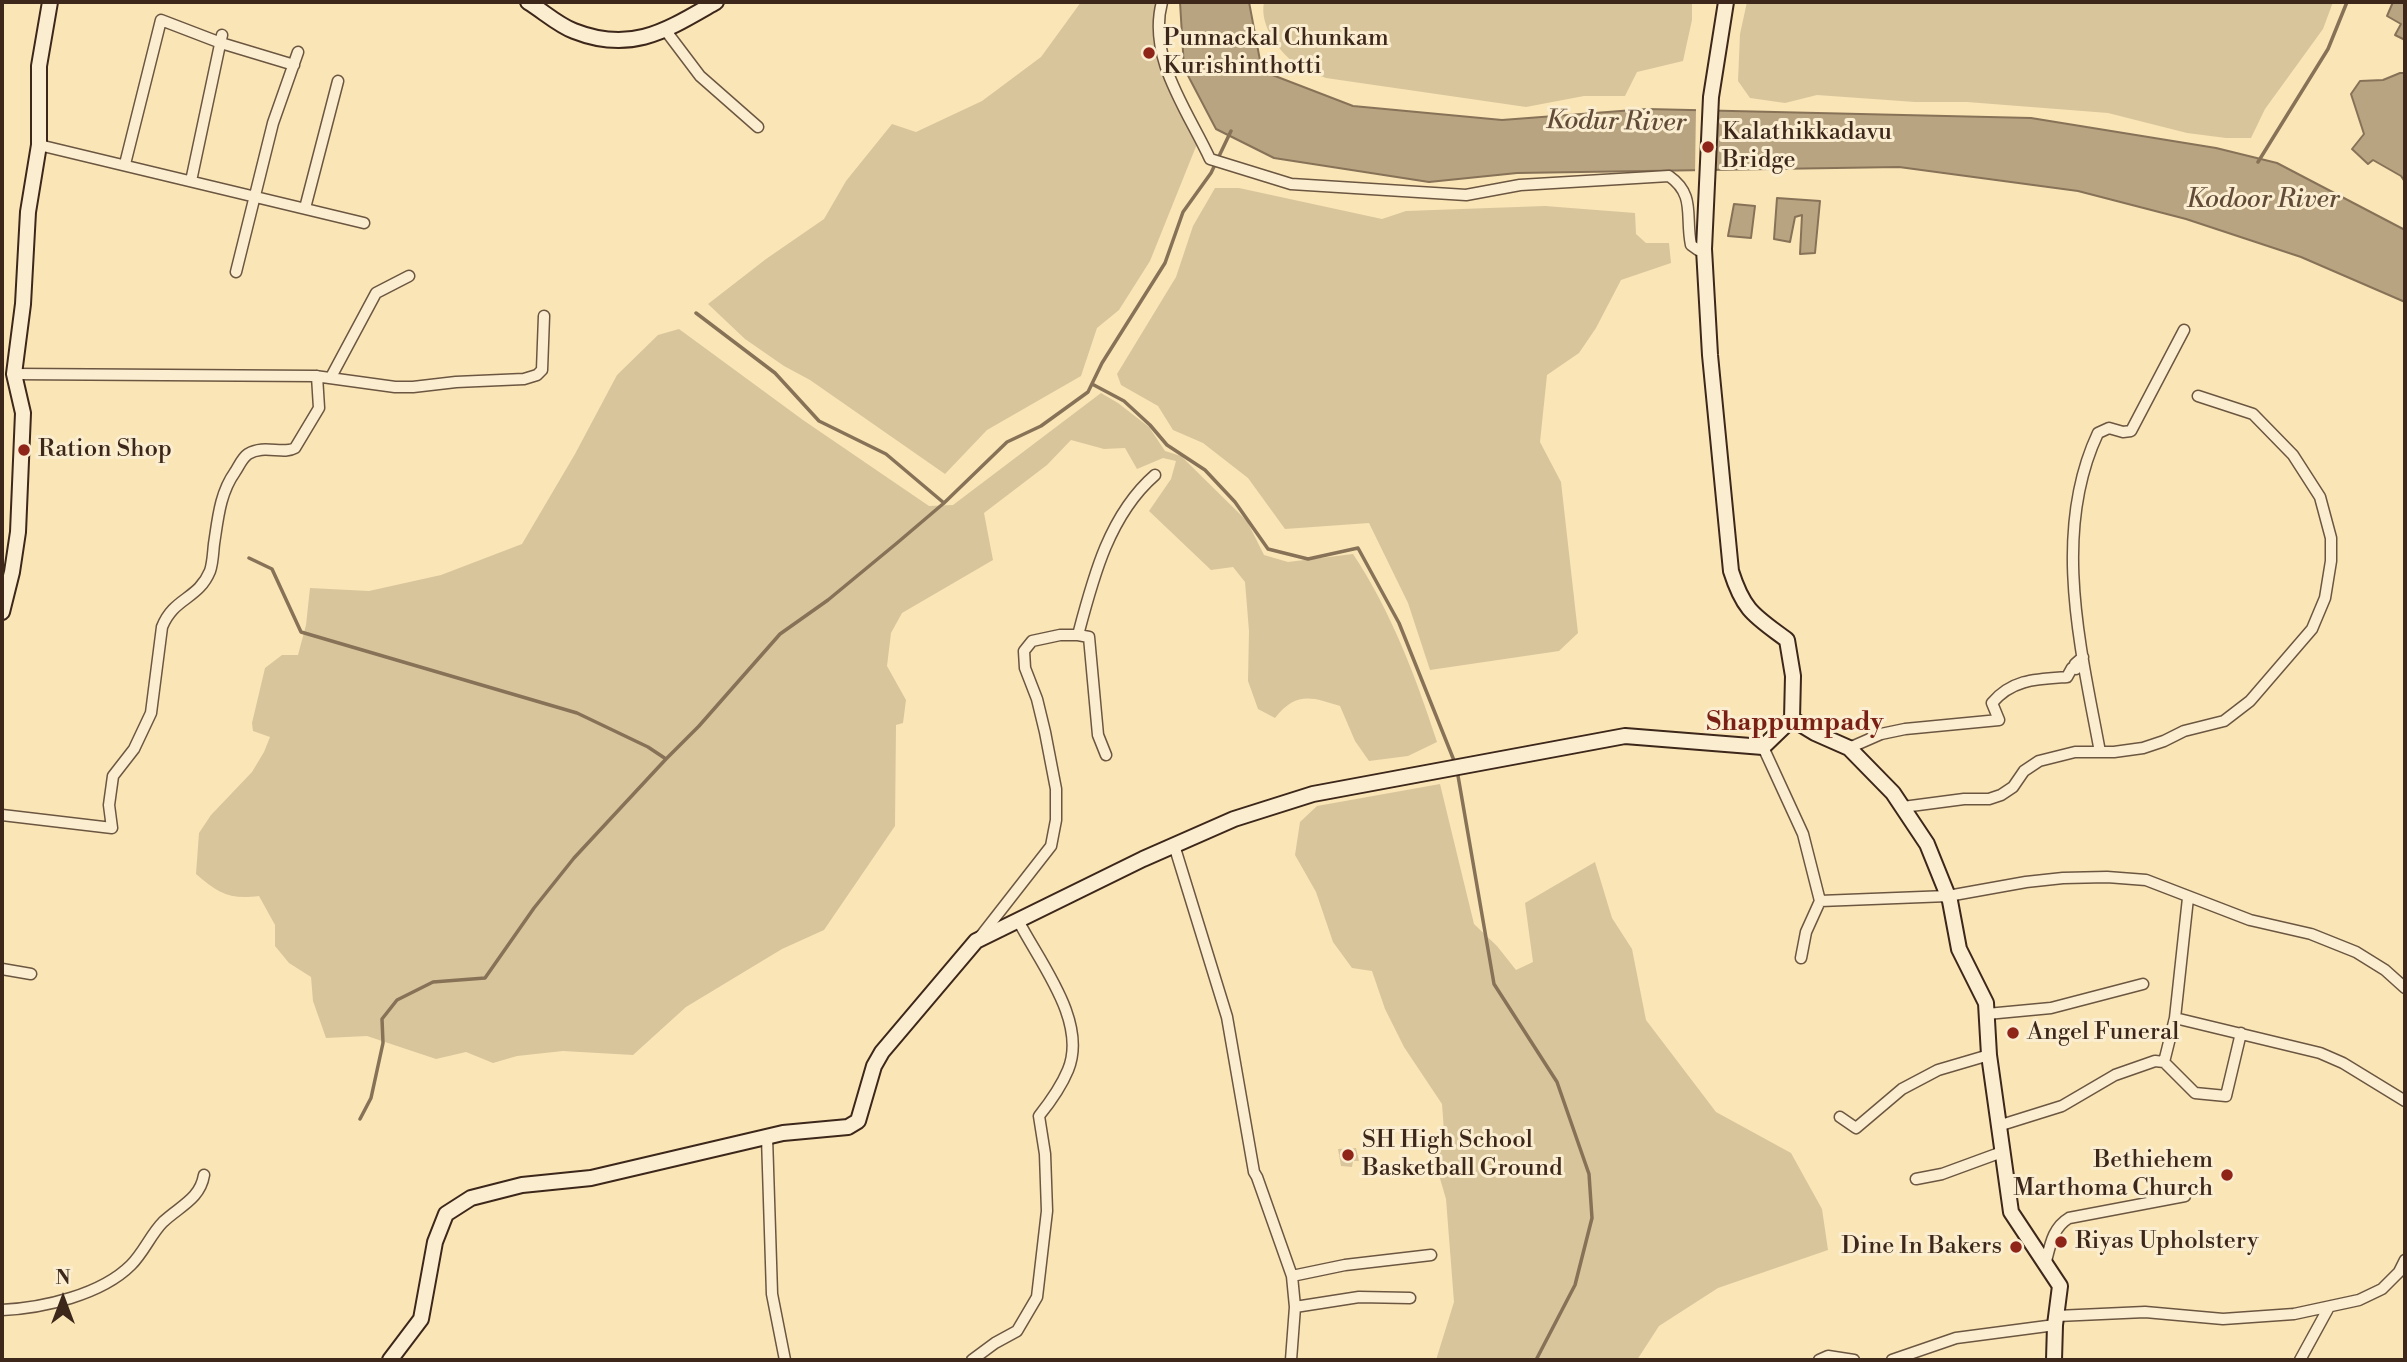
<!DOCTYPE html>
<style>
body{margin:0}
#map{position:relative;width:2407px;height:1362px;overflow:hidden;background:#f9e5b6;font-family:"Libre Bodoni",serif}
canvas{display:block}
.frame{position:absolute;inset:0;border:4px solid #3d261a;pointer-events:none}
.north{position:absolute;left:28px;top:1264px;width:70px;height:70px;-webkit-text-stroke:5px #fbeed0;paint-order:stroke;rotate:0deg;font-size:19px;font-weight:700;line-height:28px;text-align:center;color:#3d261a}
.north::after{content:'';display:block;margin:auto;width:24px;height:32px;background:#3d261a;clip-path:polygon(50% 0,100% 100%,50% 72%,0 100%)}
</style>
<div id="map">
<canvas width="2407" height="1362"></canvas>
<div class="frame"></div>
<div class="north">N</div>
</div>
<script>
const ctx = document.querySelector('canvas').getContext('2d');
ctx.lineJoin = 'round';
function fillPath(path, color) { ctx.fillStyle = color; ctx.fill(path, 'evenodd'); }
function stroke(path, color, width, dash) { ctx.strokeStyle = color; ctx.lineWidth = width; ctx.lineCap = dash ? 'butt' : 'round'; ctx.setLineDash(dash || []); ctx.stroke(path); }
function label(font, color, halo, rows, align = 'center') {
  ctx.font = font + ' "Libre Bodoni",serif'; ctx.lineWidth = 6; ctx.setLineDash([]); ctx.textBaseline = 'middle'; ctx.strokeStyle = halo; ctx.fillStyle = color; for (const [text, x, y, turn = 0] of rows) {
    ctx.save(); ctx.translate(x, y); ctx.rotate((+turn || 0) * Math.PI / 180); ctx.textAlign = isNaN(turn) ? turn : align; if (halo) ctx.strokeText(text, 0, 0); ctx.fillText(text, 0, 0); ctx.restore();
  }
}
const green = new Path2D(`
 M1081 2H1157C1150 33 1160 69 1172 98 1178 113 1190 126 1199 139L1150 261 1119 310 1097 328 1081 376 987 430 945 474 810 380 784 366 745 339 708 304 766 259 824 219 846 181 892 124 916 132 982 101 1041 57Z
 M1264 2H1692V20L1683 61 1637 72 1625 96H1584L1526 107 1326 78C1318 75 1307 72 1300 67 1280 54 1259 26 1264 2Z
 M1747 2H2333L2323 29 2265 109 2251 138H2226L2187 133 2108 113 1967 102H1915L1817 95 1785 103 1750 98 1738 81 1740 34Z
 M1215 188H1239L1382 219 1406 211 1545 206 1635 213 1636 234 1646 243H1669L1671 263 1621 280 1596 328 1579 353 1547 375 1540 442 1561 482 1578 633 1559 651 1430 670 1408 603 1369 523 1285 529 1248 478 1203 443 1173 430 1158 406 1121 385 1117 374 1176 277 1193 226Z
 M679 329 803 420 929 506 953 505 1101 393 1118 403 1149 427 1165 451 1181 456 1247 521 1264 555 1288 562 1353 554C1391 611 1416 677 1437 742L1408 756 1369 761 1355 741 1340 706C1312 697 1296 691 1275 718L1258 709 1248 681 1249 631 1245 582 1233 567 1211 570 1149 511 1171 479 1176 461 1163 458 1137 469 1125 448 1104 449 1071 440 1047 465 984 513 993 560 902 613 891 633 887 666 906 700 903 723 896 725 895 826 824 930 782 949 686 1007 633 1055 563 1051 517 1056 493 1063 466 1052 436 1059 367 1036 326 1038 313 1001 311 977 289 963 275 946V925L259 896C230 900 218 893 196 874L199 833 211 815 252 772 264 752 270 737 253 731 252 723 265 668 282 655H298L306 625 310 588 369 591 441 575 522 544 575 454 617 375 658 335Z
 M1440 784 1474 924 1497 946 1516 970 1533 962 1525 903 1595 862 1612 918 1632 949 1646 1020 1716 1112 1791 1153 1822 1209 1828 1250 1718 1288 1659 1326 1637 1360H1436L1454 1302 1446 1199 1429 1141 1444 1131 1442 1104 1404 1047 1385 1009 1372 971 1352 968 1333 942 1316 892 1295 855 1300 822 1317 806Z
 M1356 1148 1359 1161H1353L1352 1167 1341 1166 1338 1149Z`);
const water = new Path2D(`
 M1180 2H1249L1262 71 1353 106 1502 120 1647 109 2031 118 2216 148 2277 163 2405 230V302L2301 257 2186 219 2078 191 1899 167 1517 173 1429 182 1274 158 1216 129 1184 68Z
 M2393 2H2405V40L2395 35 2401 24 2387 16Z
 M2400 73H2405V182L2401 176 2373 160 2368 164 2352 149 2364 134 2351 94 2360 81 2383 80Z
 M1777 198 1820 201 1815 253 1800 254 1802 215 1795 217 1790 242 1774 239Z
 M1734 204 1755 206 1751 238 1728 236Z`);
const pier = new Path2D(`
 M1696 108H1714L1712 173H1695Z`);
const stream = new Path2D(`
 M2258 162 2328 49 2347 2
 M696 313 775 373 819 421 886 454 944 503
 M1092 384 1124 401 1150 425 1167 445 1205 470 1235 502 1268 549 1308 559 1358 548 1399 623 1455 763
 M249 558 272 569 301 632 577 713 648 747 666 759
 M1457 770 1494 984 1557 1082 1589 1174 1592 1218 1575 1285 1536 1360
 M360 1119 371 1098 383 1043 382 1019 397 1000 433 982 485 978 534 908 574 858 666 759 699 726 780 634 828 600 897 543 944 503 1007 442 1041 426 1088 392 1102 363 1165 263 1183 212 1211 173 1231 131`);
const minor = new Path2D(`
 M1162 2C1147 58 1188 111 1210 159L1291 184 1466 195 1520 185 1669 176C1696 195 1685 216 1691 245L1698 250 1704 249
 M666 31 700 76 758 127
 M39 145 364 223
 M125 164 161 20 221 43 294 65
 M191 181 222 35
 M305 208 338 81
 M236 272 273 123 298 52
 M14 374 315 376 395 387H413L456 382 524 379 537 375 542 370 544 316
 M331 377 376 293 409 276
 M1078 635 1089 637 1098 735 1106 755
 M1763 747 1803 834 1820 901 1806 932 1801 958
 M1849 748 1881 734 1905 729 1999 720 1992 703C2012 679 2037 679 2067 677L2072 668 2076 669 2075 664 2083 657
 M2100 752C2081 649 2051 533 2098 433L2109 428 2123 432 2131 431 2184 330
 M1903 807 1964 799H1989L2001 795 2013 787 2024 771 2039 761 2075 752H2114L2143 748 2164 741 2184 731 2224 721 2250 701 2312 629 2325 598 2331 561V538L2320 497 2293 455 2253 414 2198 396
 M2 815 112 828 109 805 113 776 134 749 151 713 162 627C174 597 198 600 210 571 213 562 213 552 214 544 218 518 220 493 235 472 239 466 242 458 248 454 264 444 283 455 295 448L319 408 317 376
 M1174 845 1227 1017 1254 1172 1257 1177 1292 1276 1295 1307 1291 1360
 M1820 901 1948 896 2026 882 2063 878 2107 877 2146 880 2250 920 2311 934 2356 952 2385 970 2405 988
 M980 937 1051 846 1056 820V789L1045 732 1037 699 1025 668 1024 651 1032 641 1060 635H1078C1093 578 1109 515 1155 475
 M2 969 31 974
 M1987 1014 2051 1008 2143 984
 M2175 1018 2320 1053 2343 1063 2405 1101
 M2164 1062 2175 1018 2188 898
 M1840 1117 1856 1128 1902 1089 1938 1070 1989 1055
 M1998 1126 2062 1106 2115 1075 2155 1061 2164 1062 2195 1093 2226 1096 2241 1033
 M767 1137 772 1294 785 1360
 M1916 1179 1942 1174 2002 1152
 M2045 1265C2050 1247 2052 1228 2069 1218L2185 1196
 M1292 1276 1345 1265 1431 1255
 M1295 1307 1359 1297 1410 1298
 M2 1310C43 1308 101 1295 131 1265 144 1252 151 1234 163 1222 180 1206 200 1199 204 1175
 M2057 1316 2145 1312 2223 1319 2294 1314 2359 1300 2382 1289 2399 1272 2405 1260
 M972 1360 995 1343 1017 1331 1037 1297 1047 1211 1045 1154 1039 1116C1051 1101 1061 1087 1068 1070 1088 1022 1040 963 1019 922
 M1819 1360 1828 1356 1854 1360
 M1892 1360 1956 1338 2055 1325
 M2300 1360 2329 1307`);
const secondary = new Path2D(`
 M528 2C543 11 558 25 574 31 632 54 667 30 716 2
 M1726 2 1711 97 1704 249 1710 355 1731 571C1744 612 1755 616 1787 640L1793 676 1792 719 1815 733 1849 748 1893 793 1927 844 1950 901 1959 949 1986 1003 1989 1055 2011 1212 2060 1286 2055 1325 2054 1360
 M2 612 12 572 18 532 23 413 14 374 23 304 28 212 39 145V66L50 2
 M390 1360 421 1319 435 1242 446 1214 471 1198 522 1185 591 1178 783 1133 848 1127 858 1121 874 1066 882 1052 976 941 1143 859 1234 819 1313 794 1625 736 1763 747 1792 719`);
const markers = [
 [1149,53,7,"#8f2418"],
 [1708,147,7,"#8f2418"],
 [24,450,7,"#8f2418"],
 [2013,1033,7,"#8f2418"],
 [1348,1155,7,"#8f2418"],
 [2227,1175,7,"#8f2418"],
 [2061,1242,7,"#8f2418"],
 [2016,1247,7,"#8f2418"]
];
const poiNames = [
 ["Punnackal Chunkam",1163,39],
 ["Kurishinthotti",1163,67],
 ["Kalathikkadavu",1722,133],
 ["Bridge",1722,161],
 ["Ration Shop",38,450],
 ["Angel Funeral",2027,1033],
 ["SH High School",1362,1141],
 ["Basketball Ground",1362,1169],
 ["Bethiehem",2213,1161,"right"],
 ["Marthoma Church",2213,1189,"right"],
 ["Riyas Upholstery",2075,1242],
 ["Dine In Bakers",2002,1247,"right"]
];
const waterNames = [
 ["Kodur River",1616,123,1],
 ["Kodoor River",2263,201]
];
const neighbourhoodNames = [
 ["Shappumpady",1795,724]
];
fillPath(green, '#d9c59b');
fillPath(water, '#b9a481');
stroke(water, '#877258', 2);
fillPath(pier, '#f9e5b6');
stroke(stream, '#877258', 3.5);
stroke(minor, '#6c5641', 13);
stroke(secondary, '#3d261a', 18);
stroke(minor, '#fbeed0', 10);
stroke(secondary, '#fbeed0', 14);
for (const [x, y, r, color] of markers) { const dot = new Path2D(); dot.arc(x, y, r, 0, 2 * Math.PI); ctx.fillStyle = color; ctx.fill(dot); stroke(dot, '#fbeed0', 2.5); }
label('24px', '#3d261a', '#fbeed0', poiNames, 'left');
label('italic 26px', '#624c39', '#fbeed0', waterNames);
label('bold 26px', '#7a1f14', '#fbeed0', neighbourhoodNames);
</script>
